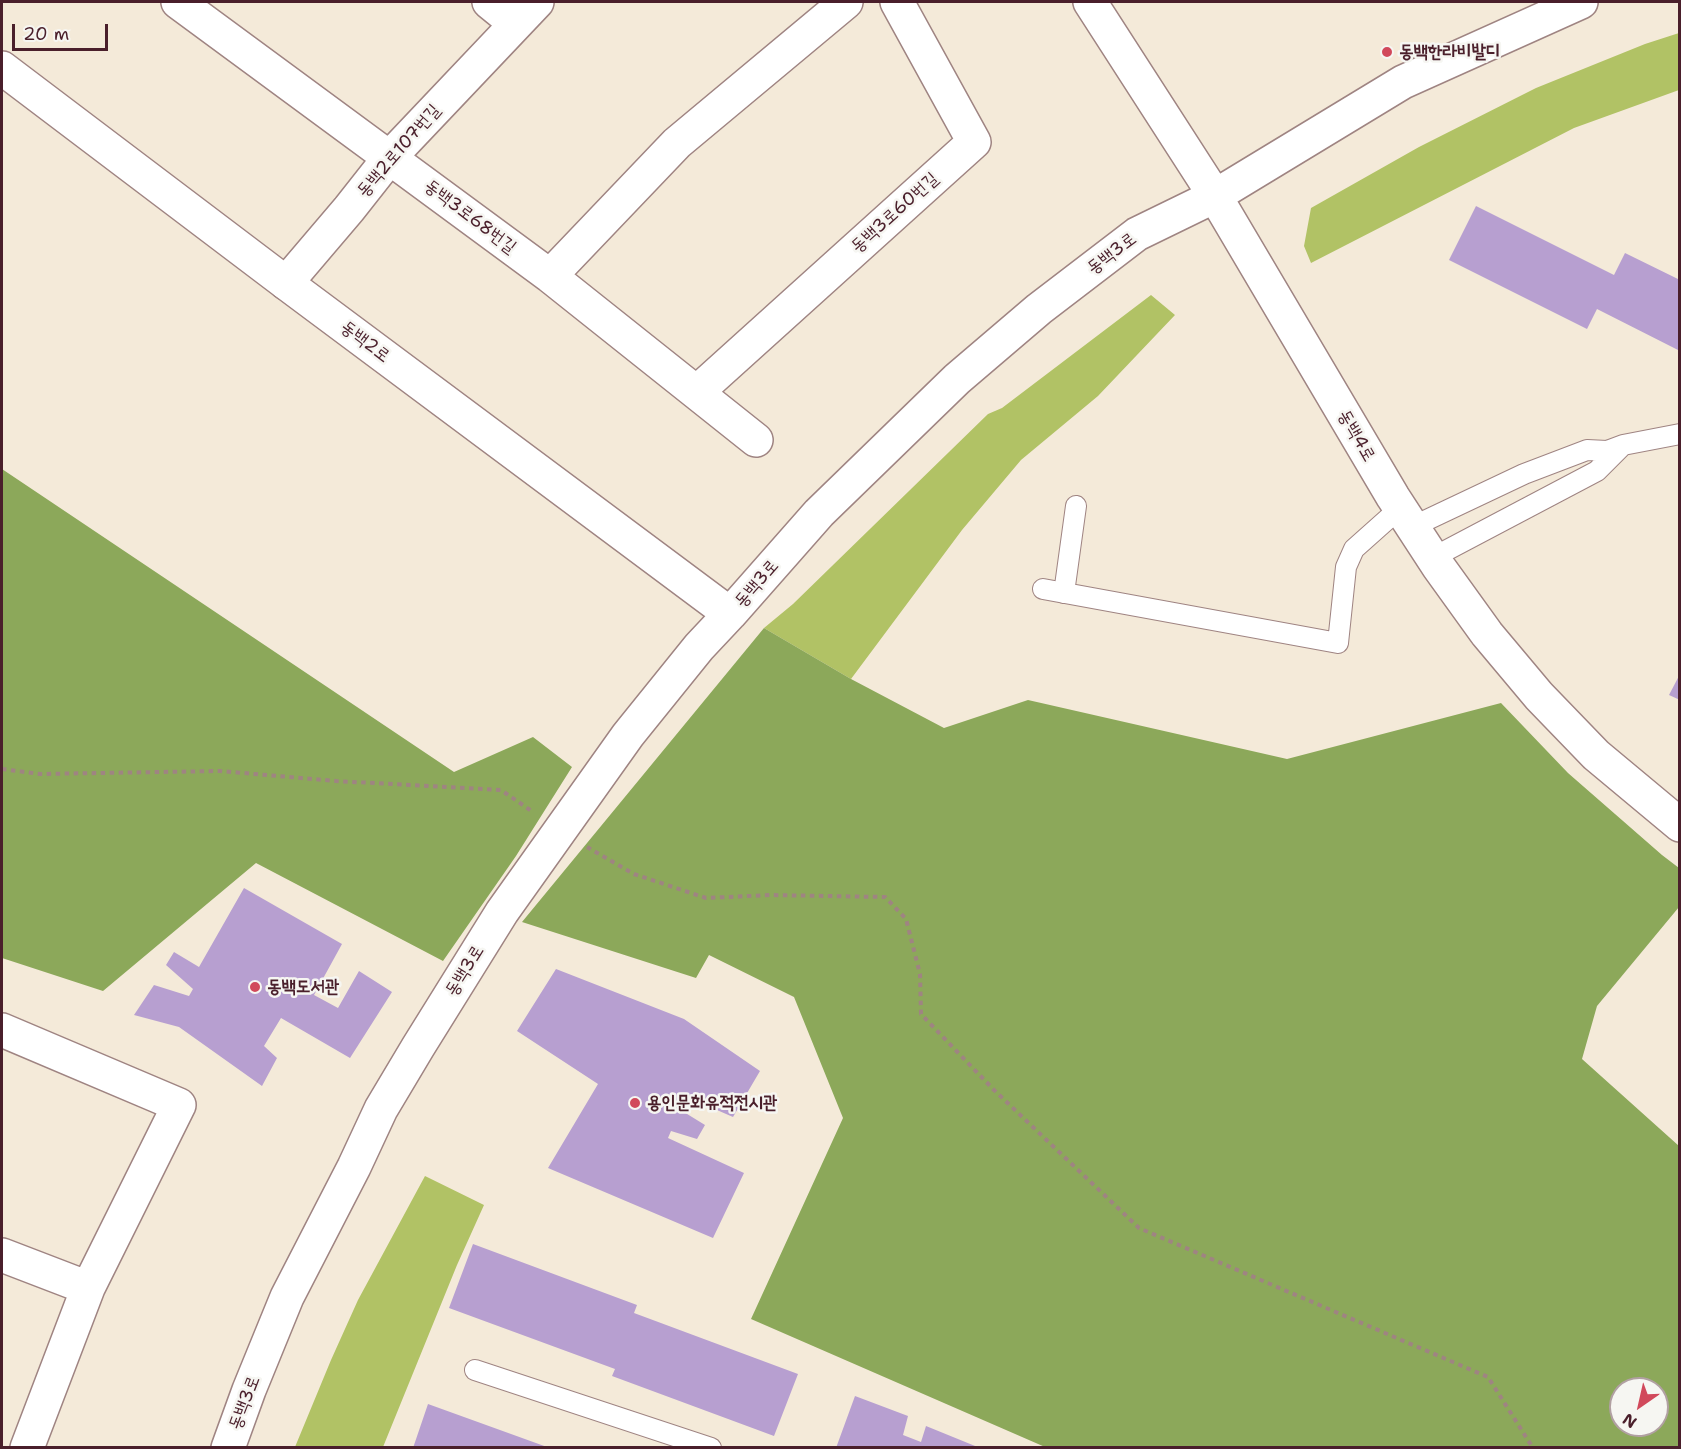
<!DOCTYPE html>
<meta charset="utf-8">
<style>
body{margin:0}
#map{position:relative;width:1681px;height:1449px;overflow:hidden;background:#f4ead9;font-family:"Shantell Sans",sans-serif}
canvas{display:block}
.frame{position:absolute;inset:0;border:3px solid #4a1f2b;pointer-events:none}
.north{position:absolute;left:1609px;top:1377px;width:60px;height:60px;box-sizing:border-box;background:#f6f6f2;border:2px solid #b1a0a2;border-radius:50%;rotate:214deg;font-size:16px;font-weight:700;line-height:24px;text-align:center;color:#4a1f2b}
.north::after{content:'';display:block;margin:auto;width:21px;height:27px;background:#d1495b;clip-path:polygon(50% 0,100% 100%,50% 72%,0 100%)}
.scale{position:absolute;left:12px;top:24px;width:96px;height:27px;box-sizing:border-box;border:3px solid #4a1f2b;border-top:0;padding-left:8px;font-size:18px;line-height:21px;white-space:nowrap;color:#4a1f2b;-webkit-text-stroke:4px #f6f6f2;paint-order:stroke}
</style>
<div id="map">
<canvas width="1681" height="1449"></canvas>
<div class="frame"></div>
<div class="north">N</div>
<div class="scale">20 m</div>
</div>
<script>
const ctx = document.querySelector('canvas').getContext('2d');
ctx.lineJoin = 'round';
function fillPath(path, color) { ctx.fillStyle = color; ctx.fill(path, 'evenodd'); }
function stroke(path, color, width, dash) { ctx.strokeStyle = color; ctx.lineWidth = width; ctx.lineCap = dash ? 'butt' : 'round'; ctx.setLineDash(dash || []); ctx.stroke(path); }
function label(font, color, halo, rows, align = 'center') {
  ctx.font = font + ' "Shantell Sans","Poor Story",sans-serif'; ctx.lineWidth = 5; ctx.setLineDash([]); ctx.textBaseline = 'middle'; ctx.strokeStyle = halo; ctx.fillStyle = color; for (const [text, x, y, turn = 0] of rows) {
    ctx.save(); ctx.translate(x, y); ctx.rotate((+turn || 0) * Math.PI / 180); ctx.textAlign = isNaN(turn) ? turn : align; if (halo) ctx.strokeText(text, 0, 0); ctx.fillText(text, 0, 0); ctx.restore();
  }
}
const green = new Path2D(`
 M1679 33V90L1574 128 1311 263 1304 246 1311 208 1419 147 1536 88 1645 44Z
 M1151 295 1175 315 1098 396 1021 460 962 530 851 679 764 628 793 604 988 414 1002 408Z
 M425 1176 484 1205 457 1265 383 1447H295L331 1360 358 1300Z`);
const forest = new Path2D(`
 M2 469 454 772 533 737 572 767 516 856 443 961 256 863 103 991 2 958Z
 M764 628 851 679 944 728 1028 700 1287 759 1501 703 1568 773 1662 855 1679 868V907L1597 1006 1582 1059 1679 1146V1447H1045L751 1319 843 1118 794 997 709 955 696 978 522 922ZM1621 1389H1657V1425H1621Z`);
const building = new Path2D(`
 M1476 206 1614 275 1625 253 1680 280V351L1597 309 1587 329 1449 260Z
 M1680 674V700L1669 695Z
 M244 888 342 944 314 995 338 1008 359 971 392 992 350 1058 281 1018 264 1046 277 1058 262 1086 179 1027 134 1015 154 985 189 996 193 989 166 965 174 952 199 967Z
 M556 969 684 1019 760 1071 733 1117 687 1097 679 1109 705 1125 697 1139 671 1131 668 1138 744 1173 713 1238 548 1168 598 1084 517 1031Z
 M473 1244 637 1305 634 1313 798 1374 774 1436 612 1376 615 1369 449 1308Z
 M855 1396 908 1416 903 1435 921 1442 926 1426 980 1448H836Z
 M428 1404 547 1447V1448H413Z`);
const path = new Path2D(`
 M2 769 40 774 220 771 336 781 501 790 533 812
 M587 847 634 874 706 898 770 895 885 897 906 919 920 974 921 1014 994 1090 1139 1228 1488 1377 1533 1448`);
const lane = new Path2D(`
 M1412 527 1524 474 1587 450 1607 451 1623 445 1680 434
 M1432 558 1597 471 1621 447
 M1043 589 1338 643 1346 567 1354 549 1400 508
 M1064 593 1076 506
 M475 1370 711 1448`);
const street = new Path2D(`
 M178 2 550 276 756 440
 M489 2 516 24
 M550 276 677 143 846 2
 M286 283 349 209 390 157 537 2
 M697 392 974 142 897 2
 M2 1030 179 1105 88 1288 27 1448
 M2 1255 88 1288`);
const secondary = new Path2D(`
 M1090 2 1215 196 1393 497 1438 566 1487 634 1539 696 1596 755 1680 825
 M2 68 286 283 730 614
 M228 1448 249 1390 287 1297 354 1167 381 1109 418 1047 502 912 628 735 699 647 730 614 819 513 957 379 1039 309 1137 234 1215 196 1403 82 1581 2`);
const markers = [
 [1387,52,6,"#d1495b"],
 [255,987,6,"#d1495b"],
 [635,1103,6,"#d1495b"]
];
const poiNames = [
 ["동백한라비발디",1399,52],
 ["동백도서관",267,987],
 ["용인문화유적전시관",647,1103]
];
const streetNames = [
 ["동백2로107번길",399,151,-49],
 ["동백3로60번길",895,213,-42],
 ["동백3로68번길",470,217,37],
 ["동백3로",1112,254,-37],
 ["동백2로",365,342,37],
 ["동백4로",1356,436,60],
 ["동백3로",757,584,-49],
 ["동백3로",465,971,-58],
 ["동백3로",245,1403,-69]
];
fillPath(green, '#b1c265');
fillPath(forest, '#8ca85a');
fillPath(building, '#b79fd0');
stroke(lane, '#9f8482', 22);
stroke(street, '#9f8482', 36);
stroke(secondary, '#9f8482', 36);
stroke(path, '#9f8482', 4, [4.5, 4.5]);
stroke(lane, '#fff', 20);
stroke(street, '#fff', 33);
stroke(secondary, '#fff', 33);
for (const [x, y, r, color] of markers) { const dot = new Path2D(); dot.arc(x, y, r, 0, 2 * Math.PI); ctx.fillStyle = color; ctx.fill(dot); stroke(dot, '#f6f6f2', 2); }
label('bold 18px', '#4a1f2b', '#f6f6f2', poiNames, 'left');
label('18px', '#4a1f2b', '#f6f6f2', streetNames);
</script>
